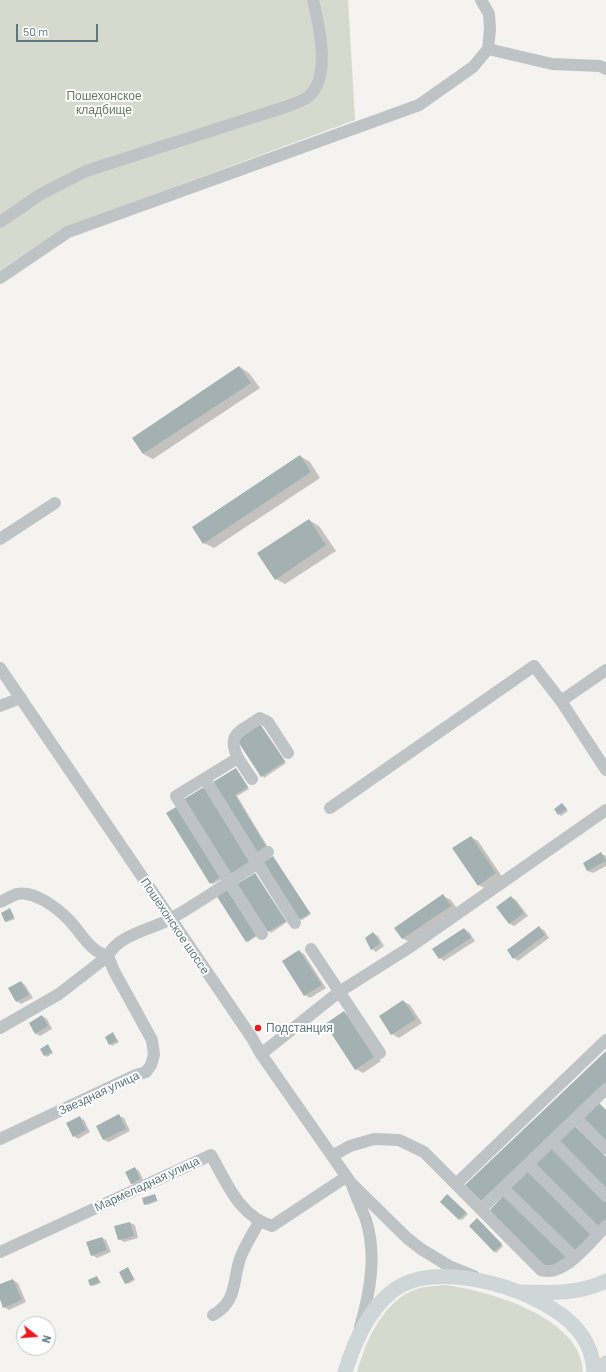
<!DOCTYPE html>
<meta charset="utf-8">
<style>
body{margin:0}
#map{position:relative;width:606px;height:1372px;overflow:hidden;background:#f4f3ef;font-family:Barlow,sans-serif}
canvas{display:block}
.north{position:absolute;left:16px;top:1316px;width:40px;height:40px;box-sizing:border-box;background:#fff;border:1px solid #bec9cb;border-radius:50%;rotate:107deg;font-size:11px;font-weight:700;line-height:16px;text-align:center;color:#5d777c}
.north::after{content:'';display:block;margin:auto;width:14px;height:18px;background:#eb1820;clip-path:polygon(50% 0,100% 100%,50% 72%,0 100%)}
.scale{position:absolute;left:16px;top:24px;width:82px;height:18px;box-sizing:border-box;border:2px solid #5d777c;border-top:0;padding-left:5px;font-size:12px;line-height:14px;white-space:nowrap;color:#5d777c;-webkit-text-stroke:3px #fff;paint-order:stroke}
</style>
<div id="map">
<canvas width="606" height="1372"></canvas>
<div class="north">N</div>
<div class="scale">50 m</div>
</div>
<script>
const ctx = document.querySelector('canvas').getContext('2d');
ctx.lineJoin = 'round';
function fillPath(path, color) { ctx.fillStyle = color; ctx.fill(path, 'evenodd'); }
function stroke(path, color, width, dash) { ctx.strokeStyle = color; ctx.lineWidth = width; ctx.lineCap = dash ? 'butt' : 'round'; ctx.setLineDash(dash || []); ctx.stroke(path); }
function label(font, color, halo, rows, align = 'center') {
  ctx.font = font + ' Barlow,sans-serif'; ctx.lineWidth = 4; ctx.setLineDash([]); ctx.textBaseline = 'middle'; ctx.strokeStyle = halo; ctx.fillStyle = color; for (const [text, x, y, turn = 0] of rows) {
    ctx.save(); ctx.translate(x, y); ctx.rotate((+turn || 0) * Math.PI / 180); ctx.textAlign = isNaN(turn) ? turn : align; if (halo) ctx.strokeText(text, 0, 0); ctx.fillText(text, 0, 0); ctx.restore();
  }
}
const green = new Path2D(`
 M0 0H348L355 120 66 227 0 270Z
 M445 1285C490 1291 581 1317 583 1372H357C366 1341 383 1300 417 1289 426 1286 435 1286 445 1285Z`);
const shadow = new Path2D(`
 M240 367 249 373 260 388 153 459 143 454Z
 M300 456 310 462 320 478 214 548 204 543Z
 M309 520 319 526 336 551 285 584 276 579Z
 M260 725 286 763 264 778 238 740Z
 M236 769 249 789 237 796 269 849 259 855 214 782Z
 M206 790 251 863 233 874 231 873Z
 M562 804 568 811 561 816 555 810Z
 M168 813 222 879 213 884 211 883Z
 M471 837 478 841 503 878 486 889 479 885Z
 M601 854 606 856V866L593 873 588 871 584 863Z
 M273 857 311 914 302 920 300 919Z
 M255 874 287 922 271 933 238 885Z
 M226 889 257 936 248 942 246 941Z
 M443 896 451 900 458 910 410 942 402 938Z
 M511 897 516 900 528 916 514 926 510 924 498 907Z
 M10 909 15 919 7 922 5 921Z
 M539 928 544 930 549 938 518 961 514 958Z
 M464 929 469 932 475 941 444 961 440 958Z
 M373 933 378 936 384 946 376 952 372 949 366 938Z
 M299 951 304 954 326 988 310 998 305 995 283 961Z
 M21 982 25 985 33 998 21 1004 17 1001Z
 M403 1001 410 1005 422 1023 399 1038 392 1034Z
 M344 1012 351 1016 381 1061 363 1073 356 1069Z
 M42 1016 47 1019 52 1029 40 1036 35 1033Z
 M113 1033 119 1042 112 1046 106 1037Z
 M48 1045 53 1053 47 1057 45 1055Z
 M119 1116 124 1118 130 1131 109 1142 104 1140 97 1127Z
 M80 1118 84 1120 90 1132 78 1139 74 1136Z
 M135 1168 139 1171 144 1182 136 1186 131 1183Z
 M154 1195 158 1201 147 1205 145 1204Z
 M448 1195 468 1214 462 1220 460 1219Z
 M479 1221 503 1246 496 1253 494 1251Z
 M130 1223 135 1225 138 1238 124 1242 119 1239Z
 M102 1238 106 1240 111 1252 97 1258 92 1255Z
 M128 1268 135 1280 128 1284 126 1283Z
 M97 1277 101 1283 93 1286 91 1285Z
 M13 1280 18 1283 26 1302 9 1310 4 1307 0 1297V1286Z`);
const building = new Path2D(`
 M239 366 251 383 143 454 132 438Z
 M300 455 311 472 203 544 192 527Z
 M309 519 326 545 275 580 257 553Z
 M260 724 285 761 261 777 237 740Z
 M236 768 248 787 235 795 267 848 257 854 213 782Z
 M204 787 249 862 230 874 184 799Z
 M562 803 567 809 558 815 554 809Z
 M176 807 220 877 210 884 166 813Z
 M471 836 496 873 478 886 452 848Z
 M601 852 606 861 587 871 583 863Z
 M273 856 310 913 299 920 262 863Z
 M255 873 286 921 268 932 237 884Z
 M226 888 256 935 246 942 216 895Z
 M443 894 451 906 402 939 394 928Z
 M511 896 524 913 509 924 496 907Z
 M10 908 14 917 5 922 1 913Z
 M539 926 545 935 513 959 507 950Z
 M464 928 471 938 439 959 432 949Z
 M373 932 380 943 371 950 365 938Z
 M299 950 322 985 304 996 282 961Z
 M21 981 29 995 16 1002 8 988Z
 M403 1000 416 1019 391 1035 379 1016Z
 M344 1011 374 1057 355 1070 325 1024Z
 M42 1015 48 1026 35 1034 29 1023Z
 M113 1032 117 1041 109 1045 105 1037Z
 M48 1044 52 1052 44 1056 40 1049Z
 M606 1051V1083L481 1201 465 1185Z
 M599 1103 606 1110V1141L583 1119Z
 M119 1114 126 1129 103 1140 96 1126Z
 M80 1116 86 1130 73 1137 66 1123Z
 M574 1125 606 1157V1189L558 1141Z
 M550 1147 606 1202V1220L599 1227 534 1163Z
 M135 1167 140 1179 131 1184 125 1172Z
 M527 1171 592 1234 575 1251 510 1188Z
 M155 1194 157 1200 144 1205 142 1198Z
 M447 1194 466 1212 459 1220 440 1202Z
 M504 1195 567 1257 547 1269 489 1211Z
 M477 1218 502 1244 494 1252 469 1226Z
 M130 1222 134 1236 118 1240 114 1226Z
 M102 1237 107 1250 91 1256 86 1242Z
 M128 1267 134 1279 125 1284 119 1272Z
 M97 1276 100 1282 90 1286 88 1280Z
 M13 1279 22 1300 3 1308 0 1299V1284Z`);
const minor = new Path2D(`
 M488 49 552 64 600 66 606 69
 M0 222 41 194 86 171 285 107C293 104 304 101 310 95 331 75 319 25 313 0
 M0 278 68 232 419 105 473 67 488 49 490 29 489 14 481 0
 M0 539 55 503
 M0 668 252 1038 261 1054 351 1183 407 1238 421 1249 449 1266 474 1276
 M561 701 606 670
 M0 706 21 698
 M238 758 252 779
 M205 779 295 923
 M330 808 534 666 561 701 606 770
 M0 902C5 900 11 896 17 894 34 890 57 908 68 919 81 932 89 951 108 956
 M262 934 176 796 238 758C226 733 240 732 260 718L268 722 288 753
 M311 949 380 1053
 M0 1028 59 994 108 956C118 934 152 930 172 918 201 902 228 882 257 864L259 858 268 852
 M261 1054 339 992 407 949 606 810
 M576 1118 606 1149
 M0 1139 136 1075 146 1072 151 1065 154 1055 152 1040 114 971 108 956
 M552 1141 606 1196
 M332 1156 350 1146 374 1139 399 1140 424 1152 541 1270C564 1278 591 1241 606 1226
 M528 1164 598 1234
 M456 1184 606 1040
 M353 1188C357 1199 362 1209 366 1220 377 1255 370 1293 360 1327
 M503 1188 574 1257
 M481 1209 606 1089
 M0 1252 211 1155C227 1183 239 1216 272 1226L346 1177
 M213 1315C239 1301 232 1278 241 1256 246 1244 253 1233 259 1222`);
const major = new Path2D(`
 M523 1292C552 1293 579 1294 606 1281
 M345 1372C355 1340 371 1302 402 1285 446 1261 544 1291 576 1328 587 1340 593 1356 594 1372
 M603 1372 606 1363`);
const markers = [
 [258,1028,4,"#eb1820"]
];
const parkNames = [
 ["Пошехонское",104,96],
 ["кладбище",104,110]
];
const streetNames = [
 ["Пошехонское шоссе",175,926,56],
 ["Звездная улица",99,1093,-25],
 ["Мармеладная улица",147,1184,-25]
];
const poiNames = [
 ["Подстанция",266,1028]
];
fillPath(green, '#d5d9ce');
fillPath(shadow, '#0003');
fillPath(building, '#a4b1b3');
stroke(minor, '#bec4c6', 12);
stroke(major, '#ced6d8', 15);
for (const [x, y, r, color] of markers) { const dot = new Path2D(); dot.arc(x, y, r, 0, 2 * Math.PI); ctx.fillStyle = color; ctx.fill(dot); stroke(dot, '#fff', 1.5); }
label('12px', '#6c7960', '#fff', parkNames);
label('12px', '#5d777c', '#fff', streetNames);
label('12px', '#5d777c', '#fff', poiNames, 'left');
</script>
